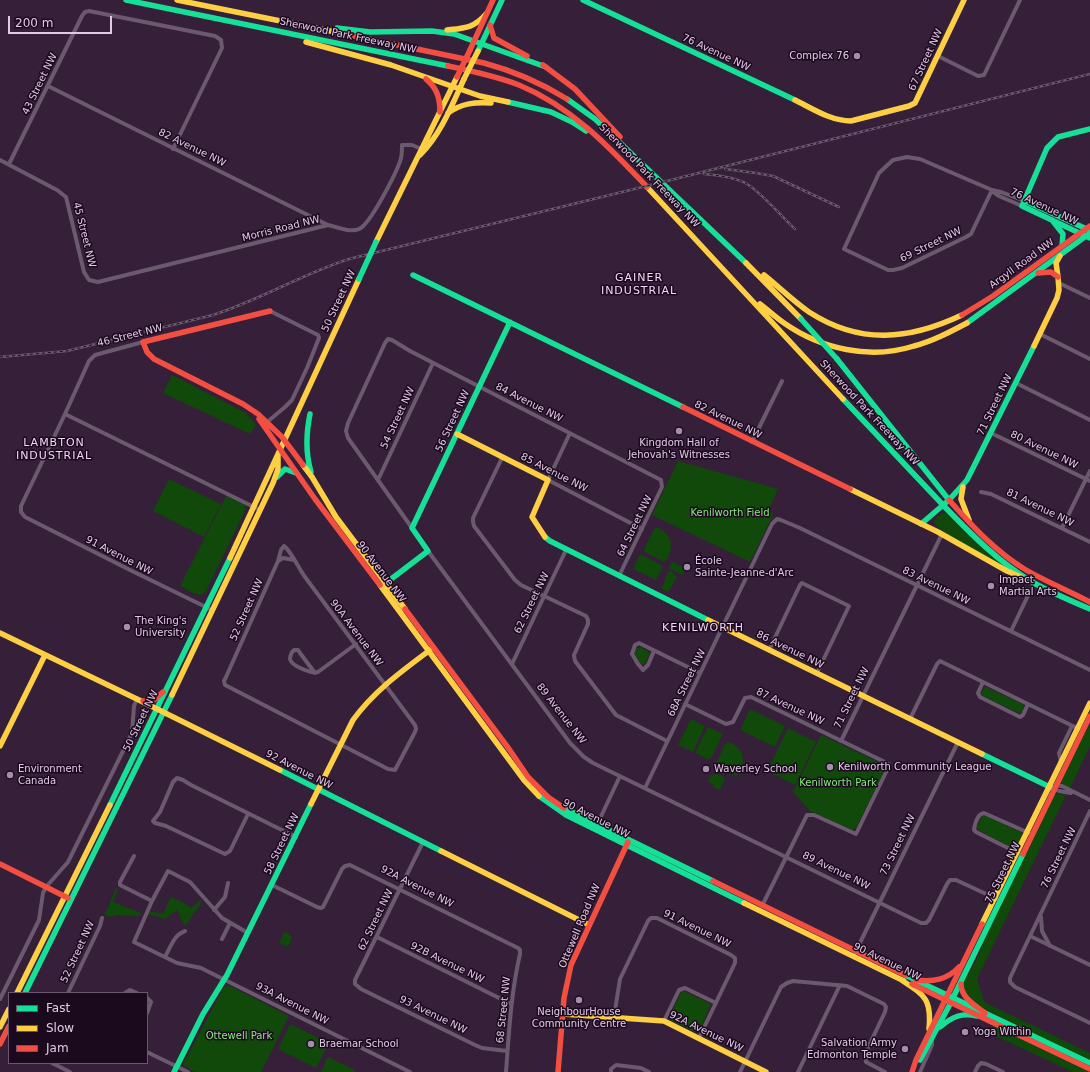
<!DOCTYPE html>
<meta charset="utf-8">
<style>
body{margin:0}
#map{position:relative;width:1090px;height:1072px;overflow:hidden;background:#351f39;font-family:"DejaVu Sans",sans-serif}
canvas{display:block}
.legend{position:absolute;left:8px;top:992px;width:140px;height:72px;box-sizing:border-box;background:#1b091e;border:1px solid #6b566e;margin:0;padding:5px 7px;list-style:none;font-size:12px;color:#e2c9e6}
.legend li{display:flex;align-items:center;gap:8px;height:20px}
.legend b{width:20px;border:1px solid #6b566e}
.scale{position:absolute;left:8px;top:16px;width:104px;height:18px;box-sizing:border-box;border:2px solid #e2c9e6;border-top:0;padding-left:5px;font-size:12px;line-height:14px;white-space:nowrap;color:#e2c9e6;-webkit-text-stroke:3px #1b091e;paint-order:stroke}
</style>
<div id="map">
<canvas width="1090" height="1072"></canvas>
<ul class="legend">
<li><b style="height:5px;background:#16e098"></b>Fast</li>
<li><b style="height:5px;background:#ffcf43"></b>Slow</li>
<li><b style="height:5px;background:#f24e42"></b>Jam</li>
</ul>
<div class="scale">200 m</div>
</div>
<script>
const ctx = document.querySelector('canvas').getContext('2d');
ctx.lineJoin = 'round';
function fillPath(path, color) { ctx.fillStyle = color; ctx.fill(path, 'evenodd'); }
function stroke(path, color, width, dash) { ctx.strokeStyle = color; ctx.lineWidth = width; ctx.lineCap = dash ? 'butt' : 'round'; ctx.setLineDash(dash || []); ctx.stroke(path); }
function label(font, color, halo, rows, align = 'center') {
  ctx.font = font + ' "DejaVu Sans",sans-serif'; ctx.lineWidth = 3; ctx.setLineDash([]); ctx.textBaseline = 'middle'; ctx.strokeStyle = halo; ctx.fillStyle = color; for (const [text, x, y, turn = 0] of rows) {
    ctx.save(); ctx.translate(x, y); ctx.rotate((+turn || 0) * Math.PI / 180); ctx.textAlign = isNaN(turn) ? turn : align; if (halo) ctx.strokeText(text, 0, 0); ctx.fillText(text, 0, 0); ctx.restore();
  }
}
const green = new Path2D(`
 M172 375 246 413 256 425 250 434 163 393Z
 M678 461 778 489 769 509 773 515 750 562 652 515Z
 M169 479 221 504 204 537 153 511Z
 M226 496 243 504 245 506V511L206 591C200 600 188 590 180 586Z
 M945 512 984 550 1008 569C993 560 940 534 934 522 935 516 941 515 945 512Z
 M656 527C672 533 675 547 666 561H662L645 552 644 549 653 531Z
 M640 554 663 566 656 580 633 569Z
 M672 562 685 568 682 575 669 568Z
 M670 571 673 572V574L677 577 668 592 662 589V587L668 572Z
 M641 647 650 653 645 664H640L634 652 637 648Z
 M985 687 1023 704 1024 707 1022 712 1019 713 983 696 981 692Z
 M750 709 785 726 775 747 740 730Z
 M691 719 705 726 693 752 678 745Z
 M1090 725V746L1070 788 1063 784 1061 780 1082 737Z
 M708 727 723 734 710 760 695 753Z
 M788 728 816 742 795 785 767 771Z
 M821 735 882 764 884 768V772L856 828 852 830 810 811 793 792Z
 M728 742C744 747 747 762 738 775H734L716 767V764L724 746Z
 M718 774 725 778 720 790 713 787 714 785 708 782 711 775Z
 M1057 794 1066 795 977 979 984 1001 986 1003 1090 1053V1062L1029 1032 977 1005 964 994 962 985 967 975 972 969 980 952 982 945 1053 796Z
 M985 815 1022 833V836L1018 846 1013 848 978 830 977 827 982 816Z
 M116 888 118 889 113 902 141 913 140 916 117 915 108 917 105 913 110 905 109 904Z
 M171 897 186 904 191 908 200 900 202 902 194 913 187 924 184 925 177 910 165 919 148 914 149 911 163 914Z
 M284 932 289 934 292 938 288 947 279 943Z
 M228 985 289 1016 261 1072H196L184 1066 183 1064 224 987Z
 M683 991 711 1004 699 1032 698 1033 669 1020V1019L681 992Z
 M290 1024 329 1043 316 1068 278 1049Z
 M994 1026 1090 1072H1073L989 1033Z
 M328 1057 355 1070 354 1072H321Z`);
const street = new Path2D(`
 M938 56 978 76 984 75 1020 0
 M48 86 328 225
 M0 160 57 190 66 197 84 272 89 280 98 282 328 225C337 227 350 233 359 229 370 225 398 170 401 158 402 154 402 149 402 145H412L424 150
 M9 164 82 16 85 12 89 11 215 36 221 40 222 48 173 149
 M992 190 971 234 966 237 902 268 893 270H888L844 249 879 173 893 160 907 157 920 159 992 190 1001 192 1025 201
 M992 191 999 196 1022 206
 M1059 283 1090 298
 M1040 334 1090 359
 M143 342 95 355 89 361 65 414 21 506V512L25 517 132 571 212 610
 M1016 383 1090 420
 M65 414 260 510
 M266 423 285 407 292 400 307 368 319 338 318 335 270 311
 M570 433 548 480 642 529
 M991 433 1090 481
 M752 442 782 381
 M502 458 473 518V522L474 526 515 580 521 585 586 616 588 620V624L574 655 575 661 616 715 667 741
 M378 480 433 363
 M981 492 991 494 1090 542
 M412 528 348 438 346 431 348 423 385 343 388 339 392 340 410 351 661 480 662 487 619 576
 M1062 528 1090 471
 M284 546C291 551 299 569 305 577L415 725 416 729 415 732 395 770 388 769 225 685 224 681 226 677 278 561 281 550Z
 M428 551 570 743 584 757 593 763 921 923H926L929 920 947 884 950 880H956L997 899
 M278 561 283 558 294 560
 M1011 631 1034 583
 M769 650 800 585 802 583 804 584 849 606 817 673
 M654 651 648 665 643 670 638 664 632 654 635 645 639 643 700 673
 M512 664 566 550
 M315 673 300 653 298 650H294C292 652 290 655 290 659 291 666 312 674 318 672L356 644
 M983 682 978 693 980 697 1020 717 1023 715 1028 704
 M685 704 726 724 733 722 745 698 751 697 889 764V766L856 834 814 815H807L762 906
 M910 719 937 664 940 661 1079 729
 M841 741 942 534
 M1061 762 1059 753 1072 726
 M1056 785 1062 786 1090 800
 M645 788 772 524 777 519 781 520 800 528 1090 670
 M1054 789 1059 791 1071 793
 M1090 811 1019 959 1010 978V982L1015 987 1090 1023
 M248 814 230 851 225 854 166 826 155 823 153 821 160 812 173 782 177 778 183 780 191 785 296 837
 M597 825 620 776
 M423 842 355 980V984L361 989 475 1045 482 1048 507 1051
 M1018 853 976 832 974 830C975 823 978 814 984 813L1029 833
 M134 856 120 882V885L152 901
 M272 885 317 907 321 908 323 907 342 869 345 866 350 865 518 948 520 950V954C511 993 509 1032 506 1072
 M214 910 225 897 228 883
 M1041 917 1042 931 1050 946
 M248 933 222 918 190 882 168 871 152 901 134 942 177 963 201 968 410 1072
 M1030 936 1090 965
 M377 937 511 1004
 M222 939 230 923
 M855 953 958 742
 M165 957C171 946 174 935 185 931
 M68 993 100 926 102 918
 M125 993 130 990 137 993
 M147 998 151 1002 147 1013
 M0 999 39 920 43 893 46 887 68 862 132 733 134 706 137 699
 M614 1017 620 979 648 921 651 918H657L731 955 735 958V963L699 1038
 M664 1021 679 990 685 988 716 1003
 M147 1052 188 1072
 M52 1063 70 1072
 M611 1072V1069L616 1065 641 1068 649 1072
 M740 1072 781 987 787 983 793 981 847 986 884 1004 886 1007 885 1012 865 1054 866 1062 885 1072
 M798 1072 840 985
 M920 1072 932 1045V1039
 M975 1072 978 1066 981 1063 986 1064 1003 1072`);
const fast = new Path2D(`
 M126 0 448 66
 M583 0 795 100
 M337 28 370 32 432 31 454 34 546 67
 M478 51 502 0
 M567 99 595 119 746 263
 M508 102 551 112 572 122 586 131
 M1090 129 1058 137 1047 148 1022 206 1090 238
 M1025 201 1089 230
 M1052 220 1063 234 1062 246
 M413 275 683 407
 M967 323 1090 233
 M837 359 949 500
 M843 399 943 505
 M310 414C306 434 305 452 311 472
 M277 477 285 469 296 473
 M943 505C971 534 999 563 1034 583 1052 593 1071 601 1090 609
 M921 524 949 500 967 480 1034 346
 M545 537 550 541 708 620
 M382 586 428 551 412 528 510 322
 M982 754 1052 788
 M280 770 441 851
 M539 796 566 815 744 903
 M110 805 230 558
 M564 808 713 881
 M905 975 1090 1063
 M25 993 172 695
 M940 1027C952 1017 962 1012 977 1016
 M920 1060 949 1006 1023 854
 M174 1072 203 1014 227 975 311 804`);
const slow = new Path2D(`
 M177 0 335 32
 M447 30C465 28 474 28 486 14
 M306 42 391 65 480 96 508 102
 M795 100C813 109 831 121 851 121L909 106 915 103 964 0
 M448 113C462 103 475 102 491 103
 M420 155C441 134 452 105 464 79
 M647 187 843 399
 M376 242 457 77
 M746 263 801 319
 M764 275C779 287 793 301 809 312 860 345 909 340 962 315
 M1058 277 1056 263 1060 256
 M760 304C768 310 775 317 784 323 821 349 870 360 914 346 933 341 950 332 967 323
 M1034 346 1057 298 1059 290 1058 277
 M457 434 548 480 532 517 545 537
 M303 465 312 477 336 517 405 609
 M963 487 961 499 969 520
 M850 489 938 532 1007 571 1021 577
 M230 558 359 279
 M380 585 524 780 539 796
 M708 620 982 754
 M0 633 141 701 280 770
 M172 695 273 483 278 469V455
 M0 746 45 655
 M311 804 353 720C374 691 402 671 430 650
 M441 851 589 925
 M744 903 904 981
 M982 924 1090 703
 M900 979C924 995 932 998 929 1029
 M17 993 110 805
 M563 1014 664 1021 766 1072
 M0 1027 9 1009`);
const jam = new Path2D(`
 M490 25 494 38 527 56
 M335 32 484 63C514 71 541 83 567 99
 M470 50 493 0
 M543 65 575 89 620 137
 M448 66C472 71 496 76 519 85 572 107 609 147 647 187
 M426 79C437 88 440 98 440 112
 M1038 273 1051 272 1058 277
 M270 311 143 342 147 352 154 359 243 404 258 414 282 437 303 465
 M962 315 993 296 1090 226
 M683 407 850 489
 M259 419 315 499 380 585
 M949 500C972 526 996 552 1026 570 1047 582 1069 591 1090 602
 M405 609 509 749 528 777 548 797 564 808
 M143 701 154 700 163 692
 M1023 854 1090 716
 M0 864 68 898
 M713 881 905 975
 M916 980C933 982 947 980 959 967
 M912 984 1090 1069
 M961 984C961 998 975 1005 985 1013
 M0 1044 9 1026
 M558 1072 564 998 571 965 628 842
 M912 1072 916 1060 982 924`);
const rail = new Path2D(`
 M725 169 756 173 773 176 839 207
 M704 174C716 175 737 178 747 184 762 193 781 216 795 229
 M0 357 67 351 213 315C260 300 302 274 349 259L675 179 1090 74`);
const fastBridge = new Path2D(`
 M359 279 376 242
 M801 319 837 359`);
const slowBridge = new Path2D(`
 M464 79 478 51`);
const jamBridge = new Path2D(`
 M457 77 470 50`);
const markers = [
 [857,56,4,"#a58ea9"],
 [679,431,4,"#a58ea9"],
 [687,567,4,"#a58ea9"],
 [991,586,4,"#a58ea9"],
 [127,627,4,"#a58ea9"],
 [830,767,4,"#a58ea9"],
 [706,769,4,"#a58ea9"],
 [10,775,4,"#a58ea9"],
 [579,1000,4,"#a58ea9"],
 [965,1032,4,"#a58ea9"],
 [311,1044,4,"#a58ea9"],
 [905,1049,4,"#a58ea9"]
];
const streetNames = [
 ["Sherwood Park Freeway NW",348,36,12],
 ["76 Avenue NW",716,53,25],
 ["67 Street NW",926,60,-65],
 ["43 Street NW",40,84,-64],
 ["82 Avenue NW",192,148,26],
 ["Sherwood Park Freeway NW",649,176,46],
 ["76 Avenue NW",1044,207,25],
 ["Morris Road NW",281,229,-14],
 ["45 Street NW",84,235,76],
 ["69 Street NW",931,245,-26],
 ["Argyll Road NW",1022,264,-36],
 ["50 Street NW",339,301,-65],
 ["46 Street NW",130,336,-14],
 ["84 Avenue NW",529,403,27],
 ["71 Street NW",995,405,-64],
 ["Sherwood Park Freeway NW",869,413,47],
 ["54 Street NW",398,418,-65],
 ["82 Avenue NW",728,420,26],
 ["56 Street NW",453,421,-65],
 ["80 Avenue NW",1044,450,26],
 ["85 Avenue NW",554,473,27],
 ["81 Avenue NW",1040,508,26],
 ["64 Street NW",635,526,-64],
 ["91 Avenue NW",119,556,27],
 ["90 Avenue NW",381,572,53],
 ["83 Avenue NW",936,586,26],
 ["62 Street NW",532,603,-64],
 ["52 Street NW",247,610,-66],
 ["90A Avenue NW",356,633,53],
 ["86 Avenue NW",790,650,26],
 ["68A Street NW",687,683,-64],
 ["71 Street NW",852,698,-64],
 ["87 Avenue NW",790,707,25],
 ["89 Avenue NW",561,714,52],
 ["50 Street NW",141,721,-64],
 ["92 Avenue NW",299,770,27],
 ["90 Avenue NW",596,819,27],
 ["58 Street NW",282,844,-64],
 ["73 Street NW",898,845,-64],
 ["76 Street NW",1059,858,-64],
 ["89 Avenue NW",836,871,26],
 ["75 Street NW",1003,873,-64],
 ["92A Avenue NW",417,887,27],
 ["62 Street NW",376,920,-64],
 ["Ottewell Road NW",580,926,-67],
 ["91 Avenue NW",697,929,26],
 ["52 Street NW",78,952,-65],
 ["90 Avenue NW",887,962,26],
 ["92B Avenue NW",447,963,26],
 ["93A Avenue NW",292,1004,27],
 ["68 Street NW",504,1010,-84],
 ["93 Avenue NW",433,1015,26],
 ["92A Avenue NW",706,1032,26]
];
const poiNames = [
 ["Complex 76",849,56,"right"],
 ["Kingdom Hall of",679,443,"center"],
 ["Jehovah's Witnesses",679,455,"center"],
 ["École",695,561],
 ["Sainte-Jeanne-d'Arc",695,573],
 ["Impact",999,580],
 ["Martial Arts",999,592],
 ["The King's",135,621],
 ["University",135,633],
 ["Kenilworth Community League",838,767],
 ["Environment",18,769],
 ["Canada",18,781],
 ["Waverley School",714,769],
 ["NeighbourHouse",579,1012,"center"],
 ["Community Centre",579,1024,"center"],
 ["Yoga Within",973,1032],
 ["Salvation Army",897,1043,"right"],
 ["Edmonton Temple",897,1055,"right"],
 ["Braemar School",319,1044]
];
const parkNames = [
 ["Kenilworth Field",730,513],
 ["Kenilworth Park",838,783],
 ["Ottewell Park",239,1036]
];
const neighbourhoodNames = [
 ["GAINER",639,278],
 ["INDUSTRIAL",639,291],
 ["LAMBTON",54,443],
 ["INDUSTRIAL",54,456],
 ["KENILWORTH",703,628]
];
fillPath(green, '#10490a');
stroke(street, '#6b5a6e', 4);
stroke(fast, '#16e098', 5.5);
stroke(slow, '#ffcf43', 5.5);
stroke(jam, '#f24e42', 5.5);
stroke(rail, '#6b5a6d', 2.5);
stroke(rail, '#1b091e', 1, [3]);
stroke(fastBridge, '#16e098', 5.5);
stroke(slowBridge, '#ffcf43', 5.5);
stroke(jamBridge, '#f24e42', 5.5);
for (const [x, y, r, color] of markers) { const dot = new Path2D(); dot.arc(x, y, r, 0, 2 * Math.PI); ctx.fillStyle = color; ctx.fill(dot); stroke(dot, '#1b091e', 1.5); }
label('10px', '#e2c9e6', '#1b091e', streetNames);
label('10px', '#e2c9e6', '#1b091e', poiNames, 'left');
label('10px', '#85ed79', '#1b091e', parkNames);
ctx.letterSpacing = '1px';
label('11px', '#f3d5f8', '#1b091e', neighbourhoodNames);
ctx.letterSpacing = '0px';
</script>
